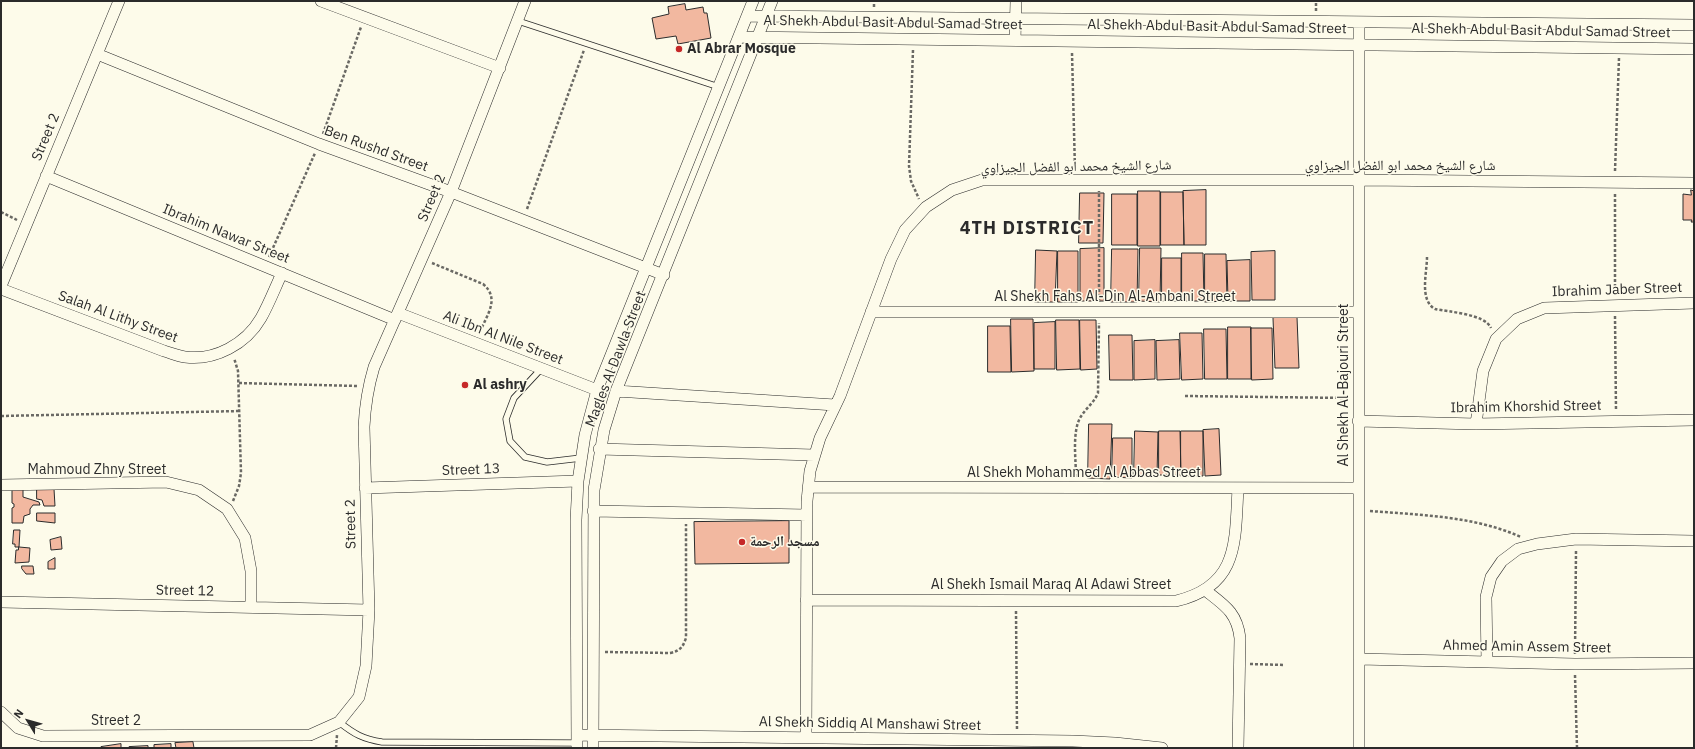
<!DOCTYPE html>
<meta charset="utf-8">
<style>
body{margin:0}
#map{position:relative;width:1695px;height:749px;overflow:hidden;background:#fdfbea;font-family:"IBM Plex Sans",sans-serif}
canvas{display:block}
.frame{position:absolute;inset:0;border:2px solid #2b2b2b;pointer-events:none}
.north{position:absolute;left:8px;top:701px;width:40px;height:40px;-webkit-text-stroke:3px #fdfbea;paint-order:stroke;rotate:307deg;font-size:11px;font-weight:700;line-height:16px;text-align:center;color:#2b2b2b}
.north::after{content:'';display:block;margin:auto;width:14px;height:18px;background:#2b2b2b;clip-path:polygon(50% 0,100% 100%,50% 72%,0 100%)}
</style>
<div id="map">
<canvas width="1695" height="749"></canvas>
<div class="frame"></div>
<div class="north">N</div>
</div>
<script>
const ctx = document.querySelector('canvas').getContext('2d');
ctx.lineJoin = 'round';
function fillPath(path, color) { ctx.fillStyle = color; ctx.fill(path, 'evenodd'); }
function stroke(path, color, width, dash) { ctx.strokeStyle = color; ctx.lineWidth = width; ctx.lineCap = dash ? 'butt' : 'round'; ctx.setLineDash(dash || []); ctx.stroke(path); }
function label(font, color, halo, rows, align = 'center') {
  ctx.font = font + ' "IBM Plex Sans","Noto Naskh Arabic",sans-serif'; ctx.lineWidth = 3; ctx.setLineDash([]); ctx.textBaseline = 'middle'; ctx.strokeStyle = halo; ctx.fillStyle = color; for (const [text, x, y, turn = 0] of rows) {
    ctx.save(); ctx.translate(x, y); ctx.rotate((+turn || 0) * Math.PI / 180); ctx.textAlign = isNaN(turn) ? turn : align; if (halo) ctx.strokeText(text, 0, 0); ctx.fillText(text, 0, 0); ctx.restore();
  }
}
const building = new Path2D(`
 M685 4 686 10 703 7 704 13H707L711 38 678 44 676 36 656 39 652 18 669 14 668 7Z
 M1206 190V245H1184L1183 191Z
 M1691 190 1694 191V222H1691L1692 220H1683V194L1691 195Z
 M1138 191H1160V246H1138Z
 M1161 192H1183L1184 245H1161Z
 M1080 193H1104L1103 243H1079Z
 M1112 194H1137V245H1112Z
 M1104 248V301H1080V249Z
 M1140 248H1161L1160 302 1139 301Z
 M1112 249H1138L1137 302H1111Z
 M1036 250 1057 251 1055 302H1035Z
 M1058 251H1078V302H1058Z
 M1275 251V300H1252L1251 252Z
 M1182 253H1203L1204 301H1182Z
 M1205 254H1226L1227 301 1205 302Z
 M1162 258H1181V301H1162Z
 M1250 260V301H1228L1227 261Z
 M1297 317 1299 368H1275L1273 318Z
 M1011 319H1033L1034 371 1012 372Z
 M1056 320H1079L1080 369 1057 370Z
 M1080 320H1096L1097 369 1081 370Z
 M1055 322V369H1034V323Z
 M988 326H1010L1011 372H988Z
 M1228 327H1251V379H1228Z
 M1251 328H1272L1273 379 1252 380Z
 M1204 329H1226L1227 379H1205Z
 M1180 333H1202L1203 379 1182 380Z
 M1109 335H1132L1133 380H1110Z
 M1155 340V379L1134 380V341Z
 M1179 340 1180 379 1157 380 1156 341Z
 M1089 424H1112L1110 479 1088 478Z
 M1219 429 1221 475 1205 476 1203 430Z
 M1135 431 1158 432 1157 476H1134Z
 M1159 431H1180L1181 475H1159Z
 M1181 431H1203V476H1181Z
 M1113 438H1132V478L1112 477Z
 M23 487V497L39 502 40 505H33L30 509V514L24 516 23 523H12V508L14 507V504L12 503V488Z
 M37 489H54L55 506H44L42 500 37 499Z
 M37 513H55V523L37 521Z
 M789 521V563L695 564 694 522Z
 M14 530H20L19 547H15V544H13Z
 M61 537 62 549 51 550 50 540Z
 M19 547 30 548 29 562 15 563 16 550H18Z
 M55 558V569H48V562Z
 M22 566H33L34 574H26L22 569Z
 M193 742 194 748H176L175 743Z
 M121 744V748H101V747Z
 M171 744V748H154V745Z
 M148 746V748H129V747Z`);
const path = new Path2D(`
 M874 7V1
 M1316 11V1
 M913 50 909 166 911 181 919 199
 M1072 53 1075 170
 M323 134 361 27
 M1615 171 1619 58
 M1615 194V295
 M527 209 584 50
 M1 212 17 220
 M269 257 315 153
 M1427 257C1427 273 1419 300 1435 309 1449 312 1485 314 1491 328
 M432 263 483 284C501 299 486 316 479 334
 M1099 302V191
 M1615 316 1616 411
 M239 383 358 386
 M1185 396 1349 398
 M1 416 240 411
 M1076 477C1076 460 1072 433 1080 418 1085 409 1094 403 1098 393L1099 323
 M233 501 239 486 241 473 238 371 234 358
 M1370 511C1421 515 1474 516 1521 537
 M1016 611 1017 730
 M605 652 670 653C680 651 683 647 686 638V524
 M1575 654 1576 551
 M1250 664 1285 665
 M1575 675 1577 748
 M336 748 337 735`);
const lane = new Path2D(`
 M518 21 719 87
 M541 369 514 398 506 419 510 441 525 457 547 462 581 458
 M339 722C354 734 363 739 382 742L577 743`);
const street = new Path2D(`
 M321 1 500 68
 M748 16 1694 25
 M1359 22V748
 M739 37 1694 49
 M1015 40 1016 1
 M97 54 319 144 451 192 664 275
 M46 176 395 320
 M1 286 119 1
 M1 289 164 351C171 353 178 356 185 357 215 361 246 344 261 318 269 304 275 288 282 273
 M871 312H1359
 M398 313 597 390
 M616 391 835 405
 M1358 421 1476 424 1694 420
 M1476 424 1483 371 1496 339 1517 319 1544 308 1694 303
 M599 449 814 455
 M1 485 166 482 199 490 227 509 245 538 251 571V607
 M808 487 1359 488
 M365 488 578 481
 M593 511 807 515
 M1205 590C1224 605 1237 612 1240 638L1238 748
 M806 600 1176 601C1239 586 1235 542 1238 488
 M1 602 369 610
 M1359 659 1575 664 1694 663
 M1487 662 1486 597 1491 577 1502 561 1518 549 1537 544 1576 539 1694 541
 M1 712 18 728 43 736 310 735 339 722 359 697 366 666 369 610 364 427C365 406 368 387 374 367L451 192 525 1
 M577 735 1073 741 1115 743 1162 748
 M806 738 807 501 810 471 820 438 840 396 891 259 905 230 926 207 952 190 982 180H1359L1694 183
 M577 748 576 520 578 481 585 435 597 390 753 1
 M593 748 594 490 604 430 616 391 772 1`);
const markers = [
 [679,49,4,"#c62828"],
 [465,385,4,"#c62828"],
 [742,542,4,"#c62828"]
];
const streetNames = [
 ["Al Shekh Abdul Basit Abdul Samad Street",893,23,1],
 ["Al Shekh Abdul Basit Abdul Samad Street",1217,27,1],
 ["Al Shekh Abdul Basit Abdul Samad Street",1541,31,1],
 ["Street 2",46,137,-67],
 ["Ben Rushd Street",376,149,20],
 ["شارع الشيخ محمد ابو الفضل الجيزاوي",1400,166],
 ["شارع الشيخ محمد ابو الفضل الجيزاوي",1076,167,-1],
 ["Street 2",432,198,-67],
 ["Ibrahim Nawar Street",226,234,22],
 ["Ibrahim Jaber Street",1617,290,-2],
 ["Al Shekh Fahs Al-Din Al-Ambani Street",1115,297],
 ["Salah Al Lithy Street",118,317,20],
 ["Ali Ibn Al Nile Street",503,338,21],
 ["Magles Al Dawla Street",616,359,-69],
 ["Al Shekh Al-Bajouri Street",1344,385,-90],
 ["Ibrahim Khorshid Street",1526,407,-1],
 ["Mahmoud Zhny Street",97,470],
 ["Street 13",471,470,-2],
 ["Al Shekh Mohammed Al Abbas Street",1084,473],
 ["Street 2",351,524,-91],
 ["Al Shekh Ismail Maraq Al Adawi Street",1051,585],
 ["Street 12",185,591,1],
 ["Ahmed Amin Assem Street",1527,647,1],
 ["Street 2",116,721],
 ["Al Shekh Siddiq Al Manshawi Street",870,724,1]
];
const poiNames = [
 ["Al Abrar Mosque",687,49],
 ["Al ashry",473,385],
 ["مسجد الرحمة",750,542]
];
const districtNames = [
 ["4TH DISTRICT",1027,229]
];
fillPath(building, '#f2b8a0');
stroke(building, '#2b2b2b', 1);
stroke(lane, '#2b2b2b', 7);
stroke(street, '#2b2b2b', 12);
stroke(path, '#6a6964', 2.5, [3, 2]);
stroke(lane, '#fdfbea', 5.5);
stroke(street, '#fdfbea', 11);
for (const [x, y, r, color] of markers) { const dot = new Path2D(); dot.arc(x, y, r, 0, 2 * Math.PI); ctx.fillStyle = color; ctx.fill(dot); stroke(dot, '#fdfbea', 1.5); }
label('14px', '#2b2b2b', '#fdfbea', streetNames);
label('bold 14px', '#2b2b2b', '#fdfbea', poiNames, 'left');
ctx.letterSpacing = '1px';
label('bold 18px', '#2b2b2b', '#fdfbea', districtNames);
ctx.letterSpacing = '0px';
</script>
